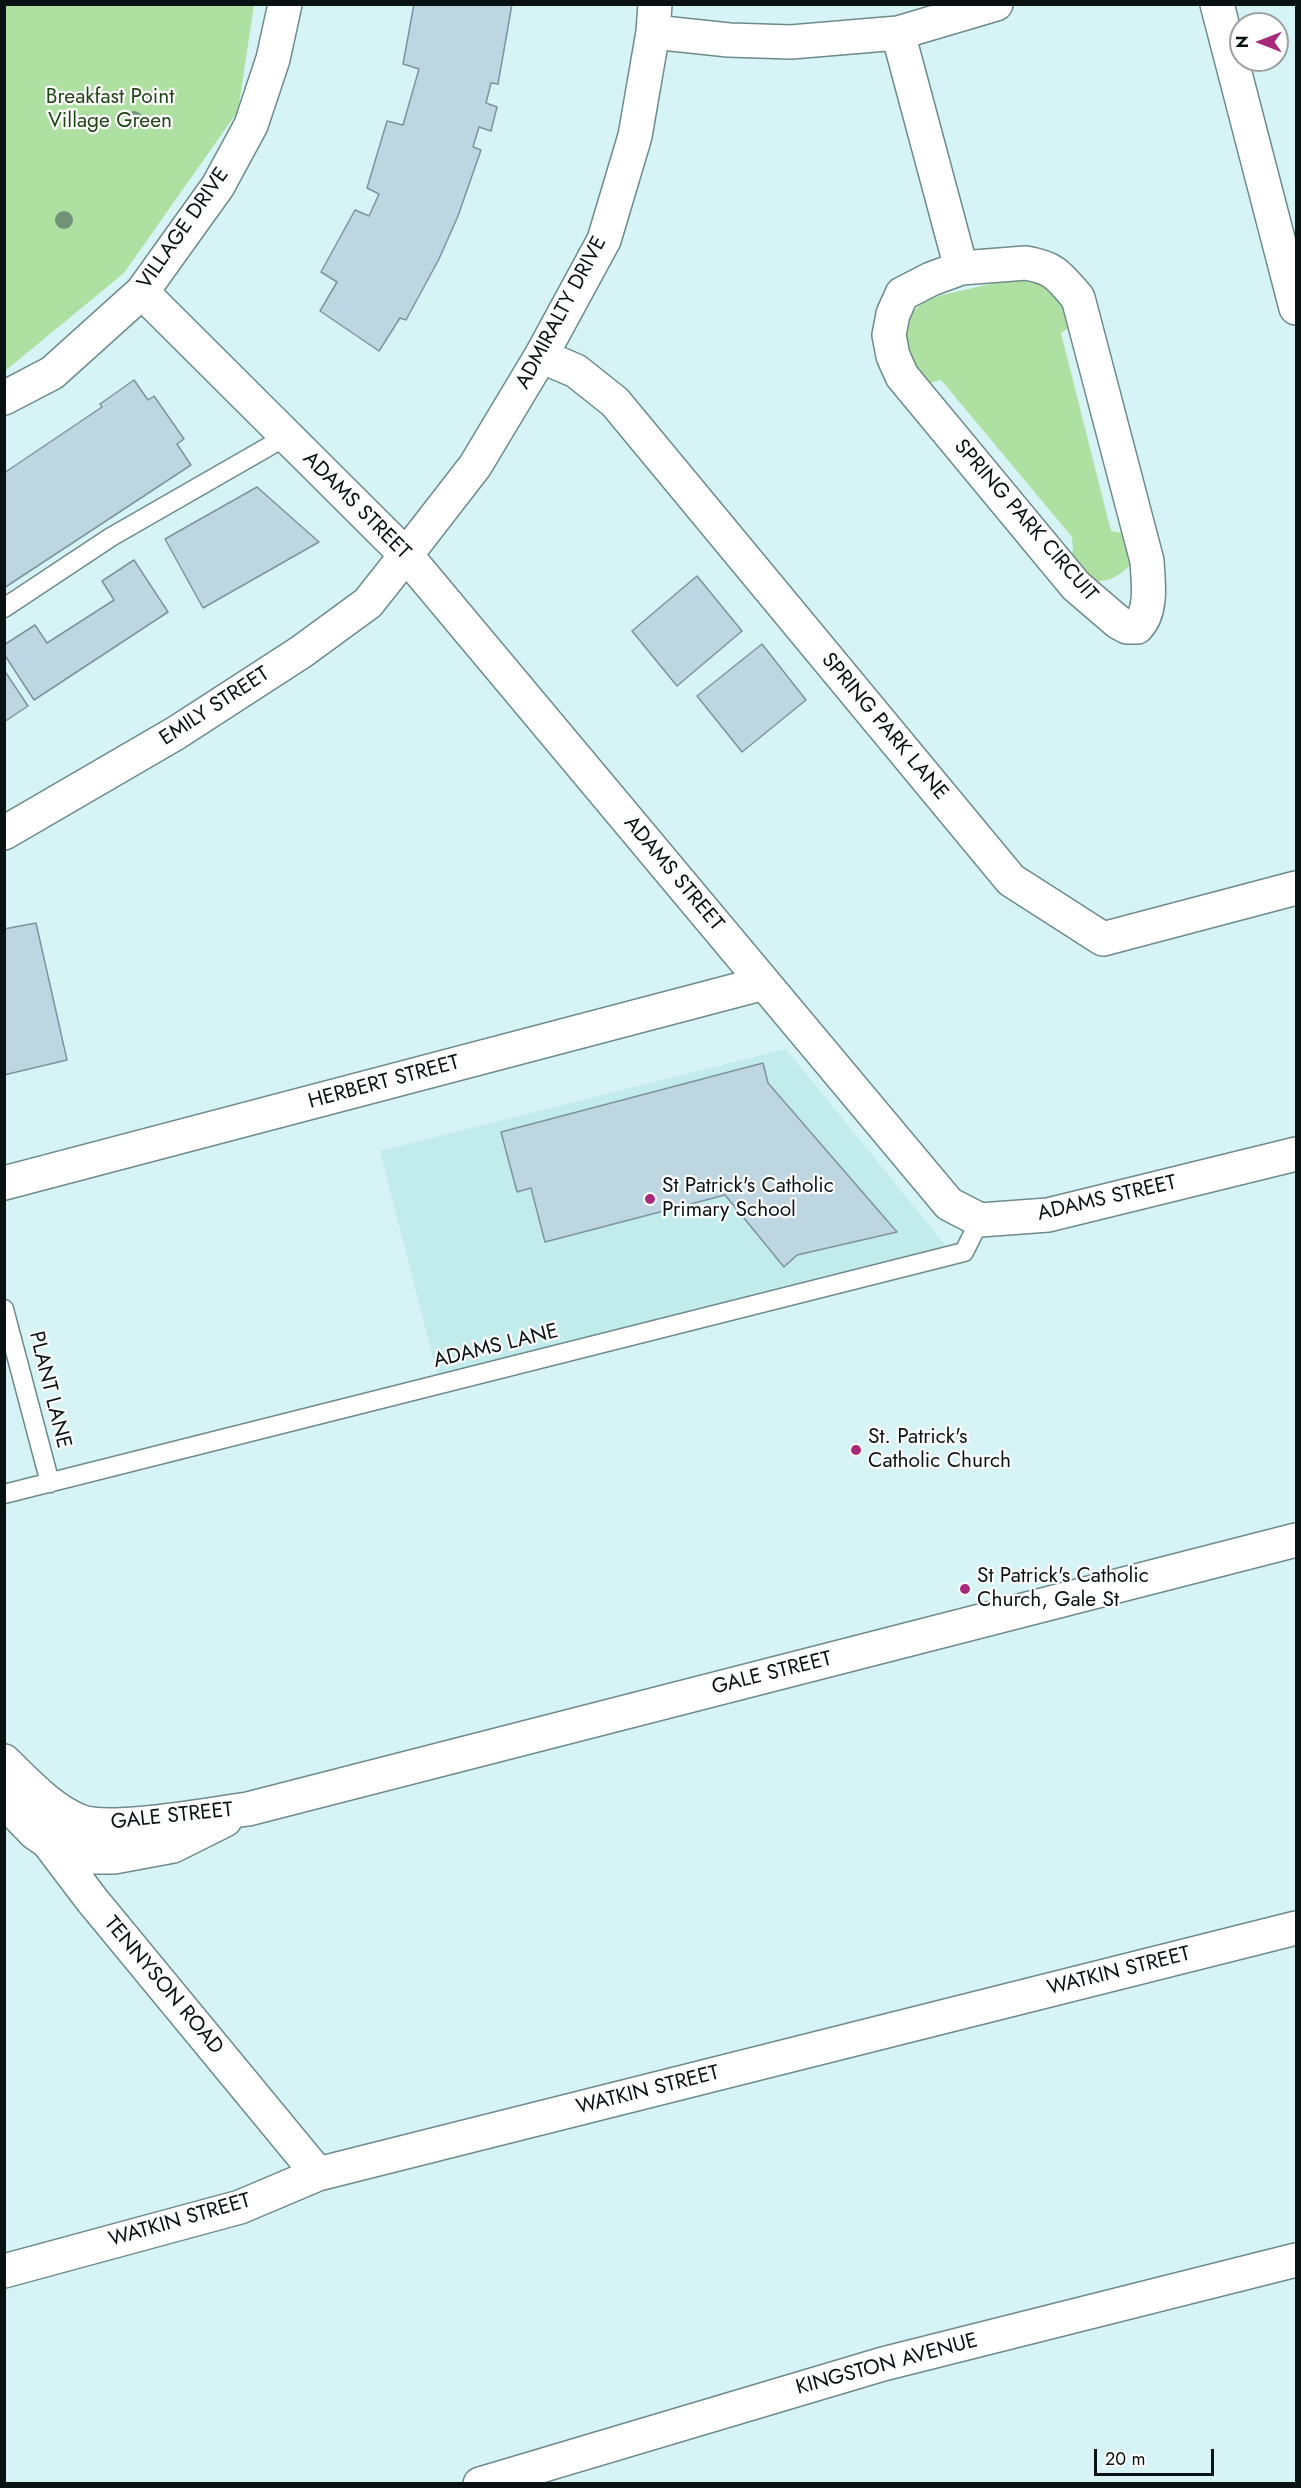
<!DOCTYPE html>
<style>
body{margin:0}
#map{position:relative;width:1301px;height:2488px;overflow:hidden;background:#d6f4f5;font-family:Jost,sans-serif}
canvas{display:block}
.frame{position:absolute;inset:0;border:6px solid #081213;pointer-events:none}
.north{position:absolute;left:1229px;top:12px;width:60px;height:60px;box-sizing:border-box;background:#fff;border:2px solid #9ca0a1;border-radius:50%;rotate:270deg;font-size:16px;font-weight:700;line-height:24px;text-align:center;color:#081213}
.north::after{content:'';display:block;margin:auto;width:21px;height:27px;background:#a8297a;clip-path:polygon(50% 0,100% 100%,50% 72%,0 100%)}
.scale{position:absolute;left:1094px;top:2449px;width:120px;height:27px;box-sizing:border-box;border:3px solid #081213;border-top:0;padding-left:8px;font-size:18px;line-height:21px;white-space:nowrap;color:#081213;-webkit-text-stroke:4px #fff;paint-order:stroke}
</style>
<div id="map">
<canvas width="1301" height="2488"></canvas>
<div class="frame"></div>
<div class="north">N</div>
<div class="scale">20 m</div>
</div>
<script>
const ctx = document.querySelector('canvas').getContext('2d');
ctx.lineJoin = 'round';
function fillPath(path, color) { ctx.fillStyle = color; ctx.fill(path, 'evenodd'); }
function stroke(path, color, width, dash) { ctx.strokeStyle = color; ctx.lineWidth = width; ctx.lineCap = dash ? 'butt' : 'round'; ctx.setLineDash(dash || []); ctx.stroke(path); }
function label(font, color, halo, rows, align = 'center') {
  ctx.font = font + ' Jost,sans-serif'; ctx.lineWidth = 4.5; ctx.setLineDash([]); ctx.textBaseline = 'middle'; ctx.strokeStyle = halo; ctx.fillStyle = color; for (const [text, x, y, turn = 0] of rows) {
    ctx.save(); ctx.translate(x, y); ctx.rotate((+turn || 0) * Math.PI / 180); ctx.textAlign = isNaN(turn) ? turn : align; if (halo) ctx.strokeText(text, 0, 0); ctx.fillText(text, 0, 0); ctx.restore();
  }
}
const built = new Path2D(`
 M786 1049 946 1246 437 1374 380 1151Z`);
const green = new Path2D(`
 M4 5H254L238 111 124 273 5 371Z
 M1021 277 1055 286 1075 324 1061 333 1111 531 1124 533 1131 547 1129 566C1116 579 1107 582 1088 581L1069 560 1073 549 1072 537 941 380 925 384 903 353V333L910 315 922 303 938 296Z`);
const building = new Path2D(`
 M414 4H512L498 84 491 83 486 103 497 107 491 131 479 127 473 147 481 150 458 216 439 259 406 320 400 318 379 351 320 311 337 282 321 272 355 210 369 216 379 194 367 188 387 121 403 125 419 69 403 64Z
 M134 380 148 400 154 396 184 439 177 444 191 465 4 588V473L102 407 100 404Z
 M257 487 319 542 203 608 165 539Z
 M134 560 168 612 34 700 4 654V645L35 625 47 643 114 600 102 581Z
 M697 576 742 631 677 686 632 631Z
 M762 644 806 700 742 752 697 696Z
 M4 670 28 706 4 722Z
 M36 923 67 1060 4 1075V929Z
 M763 1063 768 1083 897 1232 797 1255 784 1267 725 1195 545 1242 531 1188 517 1192 501 1132Z`);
const service = new Path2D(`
 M4 608 111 537 287 436
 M4 1309 50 1483
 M4 1494 964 1252 980 1220`);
const minor = new Path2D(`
 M1217 4 1296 308
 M653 32 729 40 791 42 898 33 996 4
 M898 33 961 268
 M1026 263C1055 268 1059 276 1078 298L1147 561C1148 581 1153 611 1137 627H1127L1118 622 1076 586 902 376 893 356 889 335 893 314 902 294 931 279 961 268Z
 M142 292 406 555 949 1204 980 1220 1048 1215 1296 1154
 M541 356 576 371 615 402 1011 880 1103 939 1296 888
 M4 398 52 373 142 292 218 186 251 125 273 59 285 4
 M4 833 176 733 301 652 368 603 406 555 475 466 541 356 604 240 635 136 653 32 655 4
 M4 1183 764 983
 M4 1761C27 1783 50 1809 79 1821 110 1833 211 1814 248 1809L1296 1540
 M4 1801 35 1833 48 1842 92 1900 318 2174
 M48 1842 68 1852 92 1857H114L173 1846 225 1820
 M4 2271 240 2207 318 2174 1296 1928
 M480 2484 883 2364 1296 2260`);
const trees = [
 [134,120],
 [64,220]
];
const markers = [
 [650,1199,6,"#a8297a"],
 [856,1450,6,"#a8297a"],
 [965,1589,6,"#a8297a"]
];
const parkNames = [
 ["Breakfast Point",110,98],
 ["Village Green",110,122]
];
const streetNames = [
 ["VILLAGE DRIVE",184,229,-55],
 ["ADMIRALTY DRIVE",562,313,-62],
 ["ADAMS STREET",356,506,45],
 ["SPRING PARK CIRCUIT",1025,521,49],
 ["EMILY STREET",215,707,-33],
 ["SPRING PARK LANE",884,727,50],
 ["ADAMS STREET",673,874,50],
 ["HERBERT STREET",384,1083,-15],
 ["ADAMS STREET",1107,1199,-13],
 ["ADAMS LANE",496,1347,-14],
 ["PLANT LANE",49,1390,76],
 ["GALE STREET",772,1674,-14],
 ["GALE STREET",172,1817,-6],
 ["WATKIN STREET",1119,1972,-14],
 ["TENNYSON ROAD",163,1986,50],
 ["WATKIN STREET",648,2091,-14],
 ["WATKIN STREET",180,2221,-16],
 ["KINGSTON AVENUE",887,2365,-15]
];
const poiNames = [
 ["St Patrick's Catholic",662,1187],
 ["Primary School",662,1211],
 ["St. Patrick's",868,1438],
 ["Catholic Church",868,1462],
 ["St Patrick's Catholic",977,1577],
 ["Church, Gale St",977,1601]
];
fillPath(built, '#c2ebec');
fillPath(green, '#aee1a1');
fillPath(building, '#bdd6e2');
stroke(building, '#7d949f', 1.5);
stroke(service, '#6e8a8b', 21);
stroke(minor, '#6e8a8b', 36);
stroke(service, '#fff', 18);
stroke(minor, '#fff', 33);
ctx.fillStyle = '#719479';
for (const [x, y] of trees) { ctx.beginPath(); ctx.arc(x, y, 9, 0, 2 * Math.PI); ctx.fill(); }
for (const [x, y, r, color] of markers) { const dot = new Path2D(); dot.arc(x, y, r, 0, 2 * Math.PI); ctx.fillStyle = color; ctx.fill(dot); stroke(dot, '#fff', 2); }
label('21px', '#1e4613', '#fff', parkNames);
label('21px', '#081213', '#fff', streetNames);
label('21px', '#081213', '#fff', poiNames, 'left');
</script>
